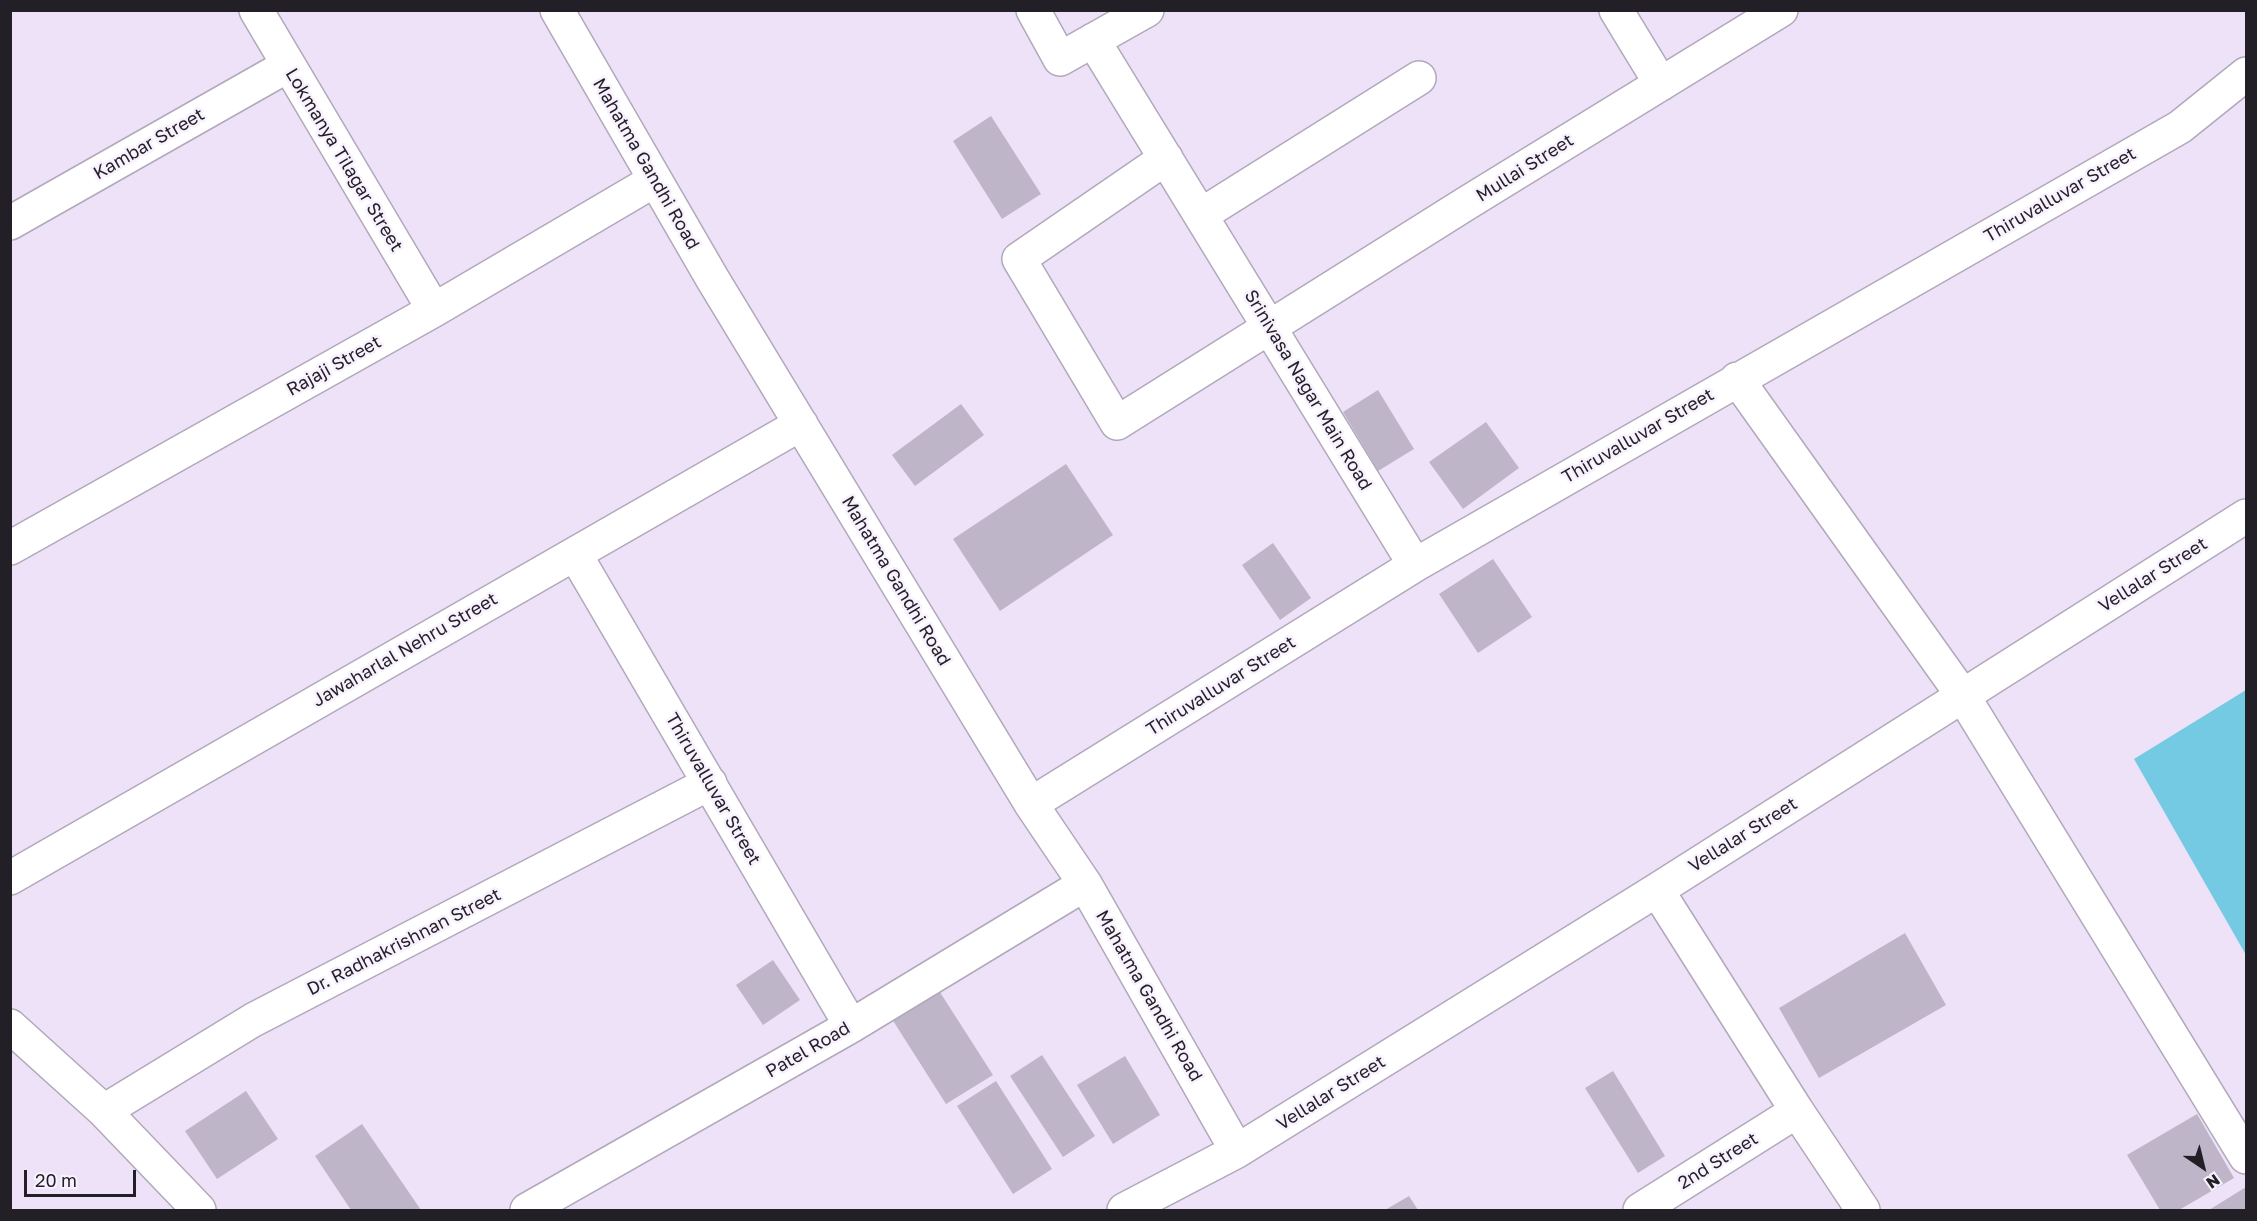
<!DOCTYPE html>
<style>
body{margin:0}
#map{position:relative;width:2257px;height:1221px;overflow:hidden;background:#ede2f7;font-family:"Golos Text",sans-serif}
canvas{display:block}
.frame{position:absolute;inset:0;border:12px solid #231f26;pointer-events:none}
.north{position:absolute;left:2173px;top:1137px;width:60px;height:60px;-webkit-text-stroke:4px #f8f1fe;paint-order:stroke;rotate:145deg;font-size:16px;font-weight:700;line-height:24px;text-align:center;color:#231f26}
.north::after{content:'';display:block;margin:auto;width:21px;height:27px;background:#231f26;clip-path:polygon(50% 0,100% 100%,50% 72%,0 100%)}
.scale{position:absolute;left:24px;top:1170px;width:112px;height:27px;box-sizing:border-box;border:3px solid #231f26;border-top:0;padding-left:8px;font-size:18px;line-height:21px;white-space:nowrap;color:#231f26;-webkit-text-stroke:4px #f8f1fe;paint-order:stroke}
</style>
<div id="map">
<canvas width="2257" height="1221"></canvas>
<div class="frame"></div>
<div class="north">N</div>
<div class="scale">20 m</div>
</div>
<script>
const ctx = document.querySelector('canvas').getContext('2d');
ctx.lineJoin = 'round';
function fillPath(path, color) { ctx.fillStyle = color; ctx.fill(path, 'evenodd'); }
function stroke(path, color, width, dash) { ctx.strokeStyle = color; ctx.lineWidth = width; ctx.lineCap = dash ? 'butt' : 'round'; ctx.setLineDash(dash || []); ctx.stroke(path); }
function label(font, color, halo, rows, align = 'center') {
  ctx.font = font + ' "Golos Text",sans-serif'; ctx.lineWidth = 5; ctx.setLineDash([]); ctx.textBaseline = 'middle'; ctx.strokeStyle = halo; ctx.fillStyle = color; for (const [text, x, y, turn = 0] of rows) {
    ctx.save(); ctx.translate(x, y); ctx.rotate((+turn || 0) * Math.PI / 180); ctx.textAlign = isNaN(turn) ? turn : align; if (halo) ctx.strokeText(text, 0, 0); ctx.fillText(text, 0, 0); ctx.restore();
  }
}
const water = new Path2D(`
 M2246 690V955L2134 759Z`);
const building = new Path2D(`
 M991 116 1041 194 1002 219 953 141Z
 M1378 390 1414 449 1378 471 1343 412Z
 M961 404 984 435 915 486 892 455Z
 M1486 422 1519 468 1463 509 1429 462Z
 M1066 464 1113 535 1000 611 953 539Z
 M1273 543 1311 598 1280 620 1242 565Z
 M1493 559 1532 617 1478 653 1439 594Z
 M1905 933 1946 1005 1819 1078 1779 1008Z
 M773 960 800 1000 763 1025 736 985Z
 M936 986 993 1075 946 1104 890 1016Z
 M1042 1055 1095 1136 1063 1157 1010 1076Z
 M1125 1056 1160 1115 1113 1144 1077 1085Z
 M1613 1071 1665 1156 1638 1173 1585 1088Z
 M996 1081 1052 1169 1013 1194 957 1106Z
 M246 1091 278 1139 217 1179 185 1131Z
 M2197 1114 2234 1178 2179 1210H2160L2127 1155Z
 M362 1124 421 1210H351L315 1156Z
 M2246 1187V1210H2209Z
 M1409 1196 1418 1210H1385Z`);
const minor = new Path2D(`
 M256 10 434 310
 M557 10 712 278 1031 804 1085 884 1237 1151
 M1033 10 1060 59 1147 10
 M1616 10 1661 84
 M1093 40 1415 565
 M1166 158 1019 259 1117 423 1467 203 1781 10
 M1201 215 1419 78
 M10 223 287 66
 M1737 379 1963 696 2246 1157
 M10 548 434 310 655 180
 M575 554 851 1026
 M1031 804 1415 565 2180 127 2246 74
 M10 878 801 424
 M1657 890 1797 1111 1863 1210
 M10 1026 104 1111 199 1210
 M104 1111 253 1020 710 783
 M527 1210 851 1026 1085 884
 M1124 1210 1237 1151 1657 890 2246 516
 M1640 1210 1797 1111`);
const streetNames = [
 ["Kambar Street",149,144,-30],
 ["Lokmanya Tilagar Street",344,160,59],
 ["Mahatma Gandhi Road",646,164,60],
 ["Mullai Street",1525,168,-32],
 ["Thiruvalluvar Street",2060,195,-30],
 ["Rajaji Street",334,366,-29],
 ["Srinivasa Nagar Main Road",1308,390,59],
 ["Thiruvalluvar Street",1638,436,-30],
 ["Vellalar Street",2153,575,-32],
 ["Mahatma Gandhi Road",896,581,59],
 ["Jawaharlal Nehru Street",405,650,-30],
 ["Thiruvalluvar Street",1221,686,-32],
 ["Thiruvalluvar Street",713,789,60],
 ["Vellalar Street",1743,835,-32],
 ["Dr. Radhakrishnan Street",404,942,-27],
 ["Mahatma Gandhi Road",1149,996,60],
 ["Patel Road",808,1050,-30],
 ["Vellalar Street",1331,1093,-32],
 ["2nd Street",1718,1161,-32]
];
fillPath(water, '#75cae3');
fillPath(building, '#bfb5c9');
stroke(minor, '#b2a8bb', 36);
stroke(minor, '#fff', 33);
label('18px', '#231f26', '#f8f1fe', streetNames);
</script>
